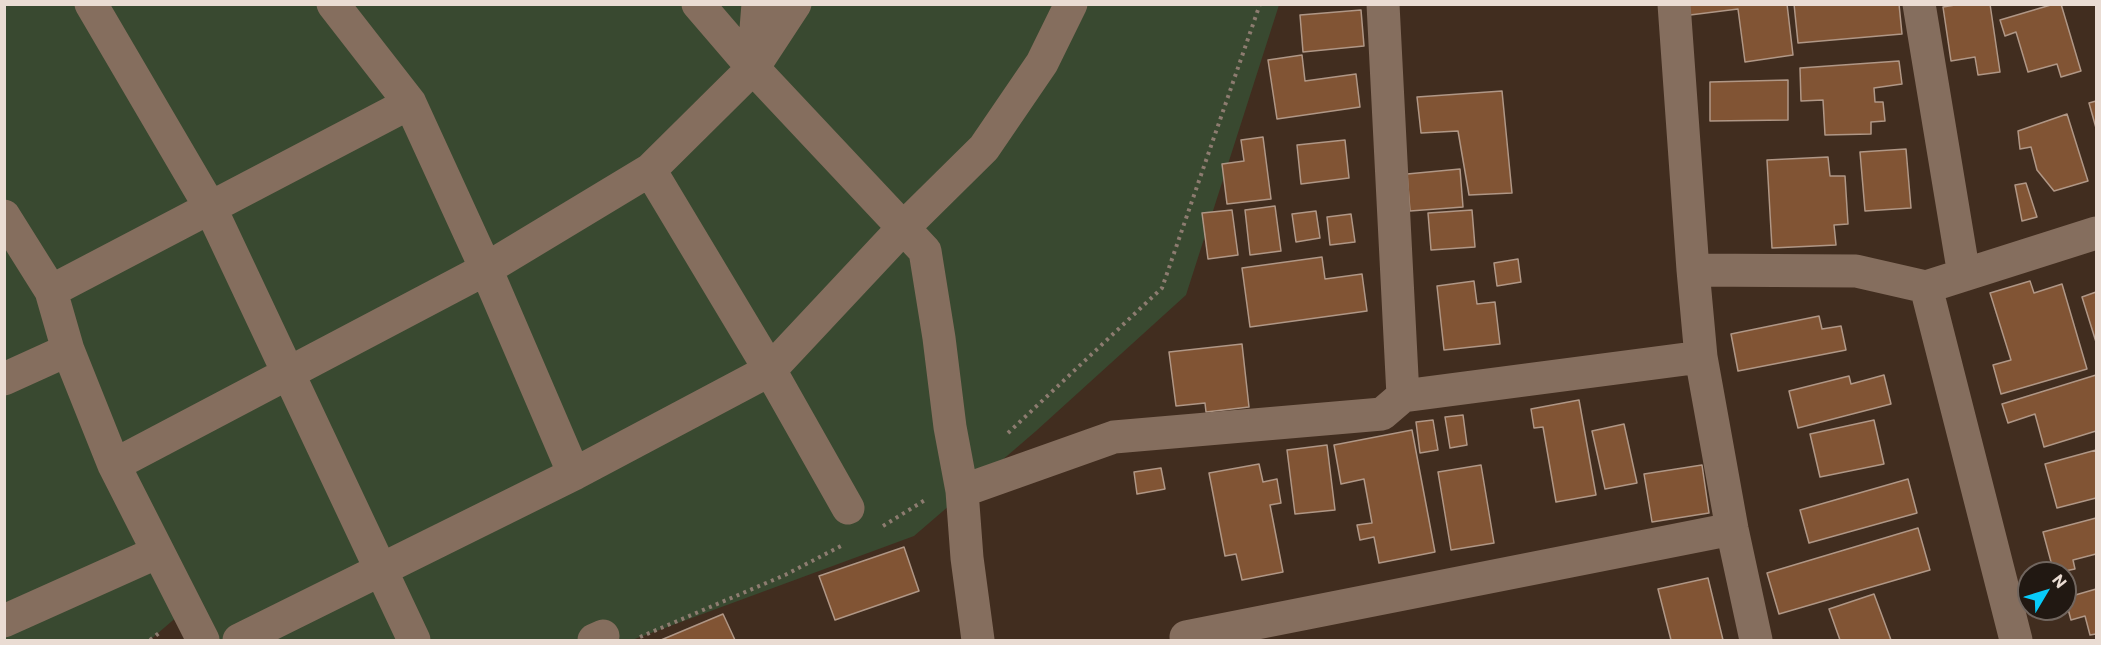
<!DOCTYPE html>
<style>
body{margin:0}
#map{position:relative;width:2101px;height:645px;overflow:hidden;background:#412d1f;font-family:Commissioner,sans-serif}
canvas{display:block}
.frame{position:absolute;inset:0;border:6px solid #eadcd3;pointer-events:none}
.north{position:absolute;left:2017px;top:561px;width:60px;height:60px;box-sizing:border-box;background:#211812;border:2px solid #71665f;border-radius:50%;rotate:52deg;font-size:16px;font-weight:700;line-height:24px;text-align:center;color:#eadcd3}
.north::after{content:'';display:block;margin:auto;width:21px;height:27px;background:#08cbf9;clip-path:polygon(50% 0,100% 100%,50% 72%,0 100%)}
</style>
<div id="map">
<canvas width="2101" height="645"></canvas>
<div class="frame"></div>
<div class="north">N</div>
</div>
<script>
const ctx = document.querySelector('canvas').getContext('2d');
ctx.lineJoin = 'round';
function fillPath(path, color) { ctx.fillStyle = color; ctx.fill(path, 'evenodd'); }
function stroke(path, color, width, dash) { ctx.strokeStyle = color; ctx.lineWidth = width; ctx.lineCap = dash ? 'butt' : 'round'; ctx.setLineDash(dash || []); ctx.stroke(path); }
const green = new Path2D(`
 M4 5H1279L1186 295 1036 431 914 536 632 640H207L186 609 150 640H5Z`);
const building = new Path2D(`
 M1689 4H1787L1793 55 1745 62 1738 9 1690 15Z
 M1794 4H1899L1902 34 1798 43Z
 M1961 4H1990L2000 72 1978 75 1975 57 1951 61 1943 7Z
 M2054 4H2061L2081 71 2061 77 2057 64 2028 72 2016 32 2005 36 2000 20Z
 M1361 10 1364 46 1303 52 1300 15Z
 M1302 55 1305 81 1356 74 1360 107 1277 119 1268 60Z
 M1899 61 1902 84 1874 88 1875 102H1883L1885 121 1871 122V134L1825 135 1823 100 1801 101 1800 68Z
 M1788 80V120L1710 121V82Z
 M1502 91 1512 193 1469 195 1458 131 1421 133 1417 97Z
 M2096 101V128L2089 103Z
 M2067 114 2088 181 2054 191 2037 170 2031 147 2020 149 2018 131Z
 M1263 137 1271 199 1227 204 1222 164 1244 161 1241 140Z
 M1345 140 1349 178 1301 184 1297 145Z
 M1906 149 1911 208 1865 211 1860 152Z
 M1828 157 1830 176H1845L1848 224 1834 225 1836 245 1772 248 1767 160Z
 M1460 169 1463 207 1410 211 1407 174Z
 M2026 183 2037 217 2022 221 2015 185Z
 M1275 206 1281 251 1250 255 1245 210Z
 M1232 210 1238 255 1208 259 1202 213Z
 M1472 210 1475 247 1431 250 1428 213Z
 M1316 211 1320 238 1296 242 1292 214Z
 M1351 214 1355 242 1330 245 1327 217Z
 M1322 257 1325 279 1362 274 1367 311 1250 327 1242 268Z
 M1518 259 1521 282 1497 286 1494 263Z
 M1474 281 1477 304 1495 302 1500 344 1444 350 1437 286Z
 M2030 281 2034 293 2062 284 2087 369 2001 394 1993 365 2011 360 1990 293Z
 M2096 292V342L2082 297Z
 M1819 316 1822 329 1841 326 1846 350 1738 371 1731 334Z
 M1242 344 1249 407 1206 412 1205 403 1176 406 1169 352Z
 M1884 375 1891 404 1798 428 1789 391 1849 376 1851 384Z
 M2096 375V431L2044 447 2035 414 2008 423 2002 404Z
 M1579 400 1596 495 1556 502 1543 427 1534 428 1531 409Z
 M1463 415 1467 445 1450 448 1445 417Z
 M1433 420 1438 450 1420 453 1416 422Z
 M1874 420 1884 464 1820 477 1810 434Z
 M1624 424 1637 483 1605 489 1592 431Z
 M1412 430 1435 552 1379 563 1374 537 1360 540 1357 525 1372 523 1364 479 1341 484 1334 445Z
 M1327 445 1335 510 1295 514 1287 450Z
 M2096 450V498L2057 508 2045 464Z
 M1259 464 1263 482 1277 479 1281 503 1270 505 1283 572 1242 580 1236 554 1225 556 1209 473Z
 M1481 465 1494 543 1451 550 1438 472Z
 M1702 465 1709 513 1652 522 1644 474Z
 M1161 468 1165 489 1137 494 1134 472Z
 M1908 479 1917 513 1809 543 1800 510Z
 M2096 518V554L2073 560 2075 569 2054 573 2043 532Z
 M1918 528 1930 570 1779 614 1767 573Z
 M904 547 919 591 835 620 819 576Z
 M1708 578 1723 640H1671L1658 589Z
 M2096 589V634L2090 635 2085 616 2071 620 2065 598Z
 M1874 594 1891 640H1840L1829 609Z
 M723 614 735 640H661Z`);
const path = new Path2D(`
 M1008 433 1162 288 1260 4
 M883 526 925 500
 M640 637 785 575 841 546
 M150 640 159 633`);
const minor = new Path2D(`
 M91 4 210 207 414 640
 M333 4 410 103 486 269 574 474
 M698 4 753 68 925 251 939 338 950 427 962 491 967 558 978 640
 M1383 4 1403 396 1701 357
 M1674 4 1693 270 1701 357 1732 529 1756 640
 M1919 4 1964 275
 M753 66 758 4
 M650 170 770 370 848 508
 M4 216 51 291 68 350 114 465 203 640
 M1693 270 1856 271 1926 287
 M51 291 410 103
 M4 379 68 350
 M114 465 486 269 650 170 753 68 795 4
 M962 491 1114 437 1382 414 1403 396
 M4 621 158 552
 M1186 637 1732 529
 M239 640 574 474 770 370 904 227 984 148 1042 63 1071 4
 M594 640 603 636
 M2016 640 1926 287 2096 233`);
fillPath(green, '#394930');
fillPath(building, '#815434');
stroke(building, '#b09786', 1.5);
stroke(path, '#8d7c70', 4, [3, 4.5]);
stroke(minor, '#856e5e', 33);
</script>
